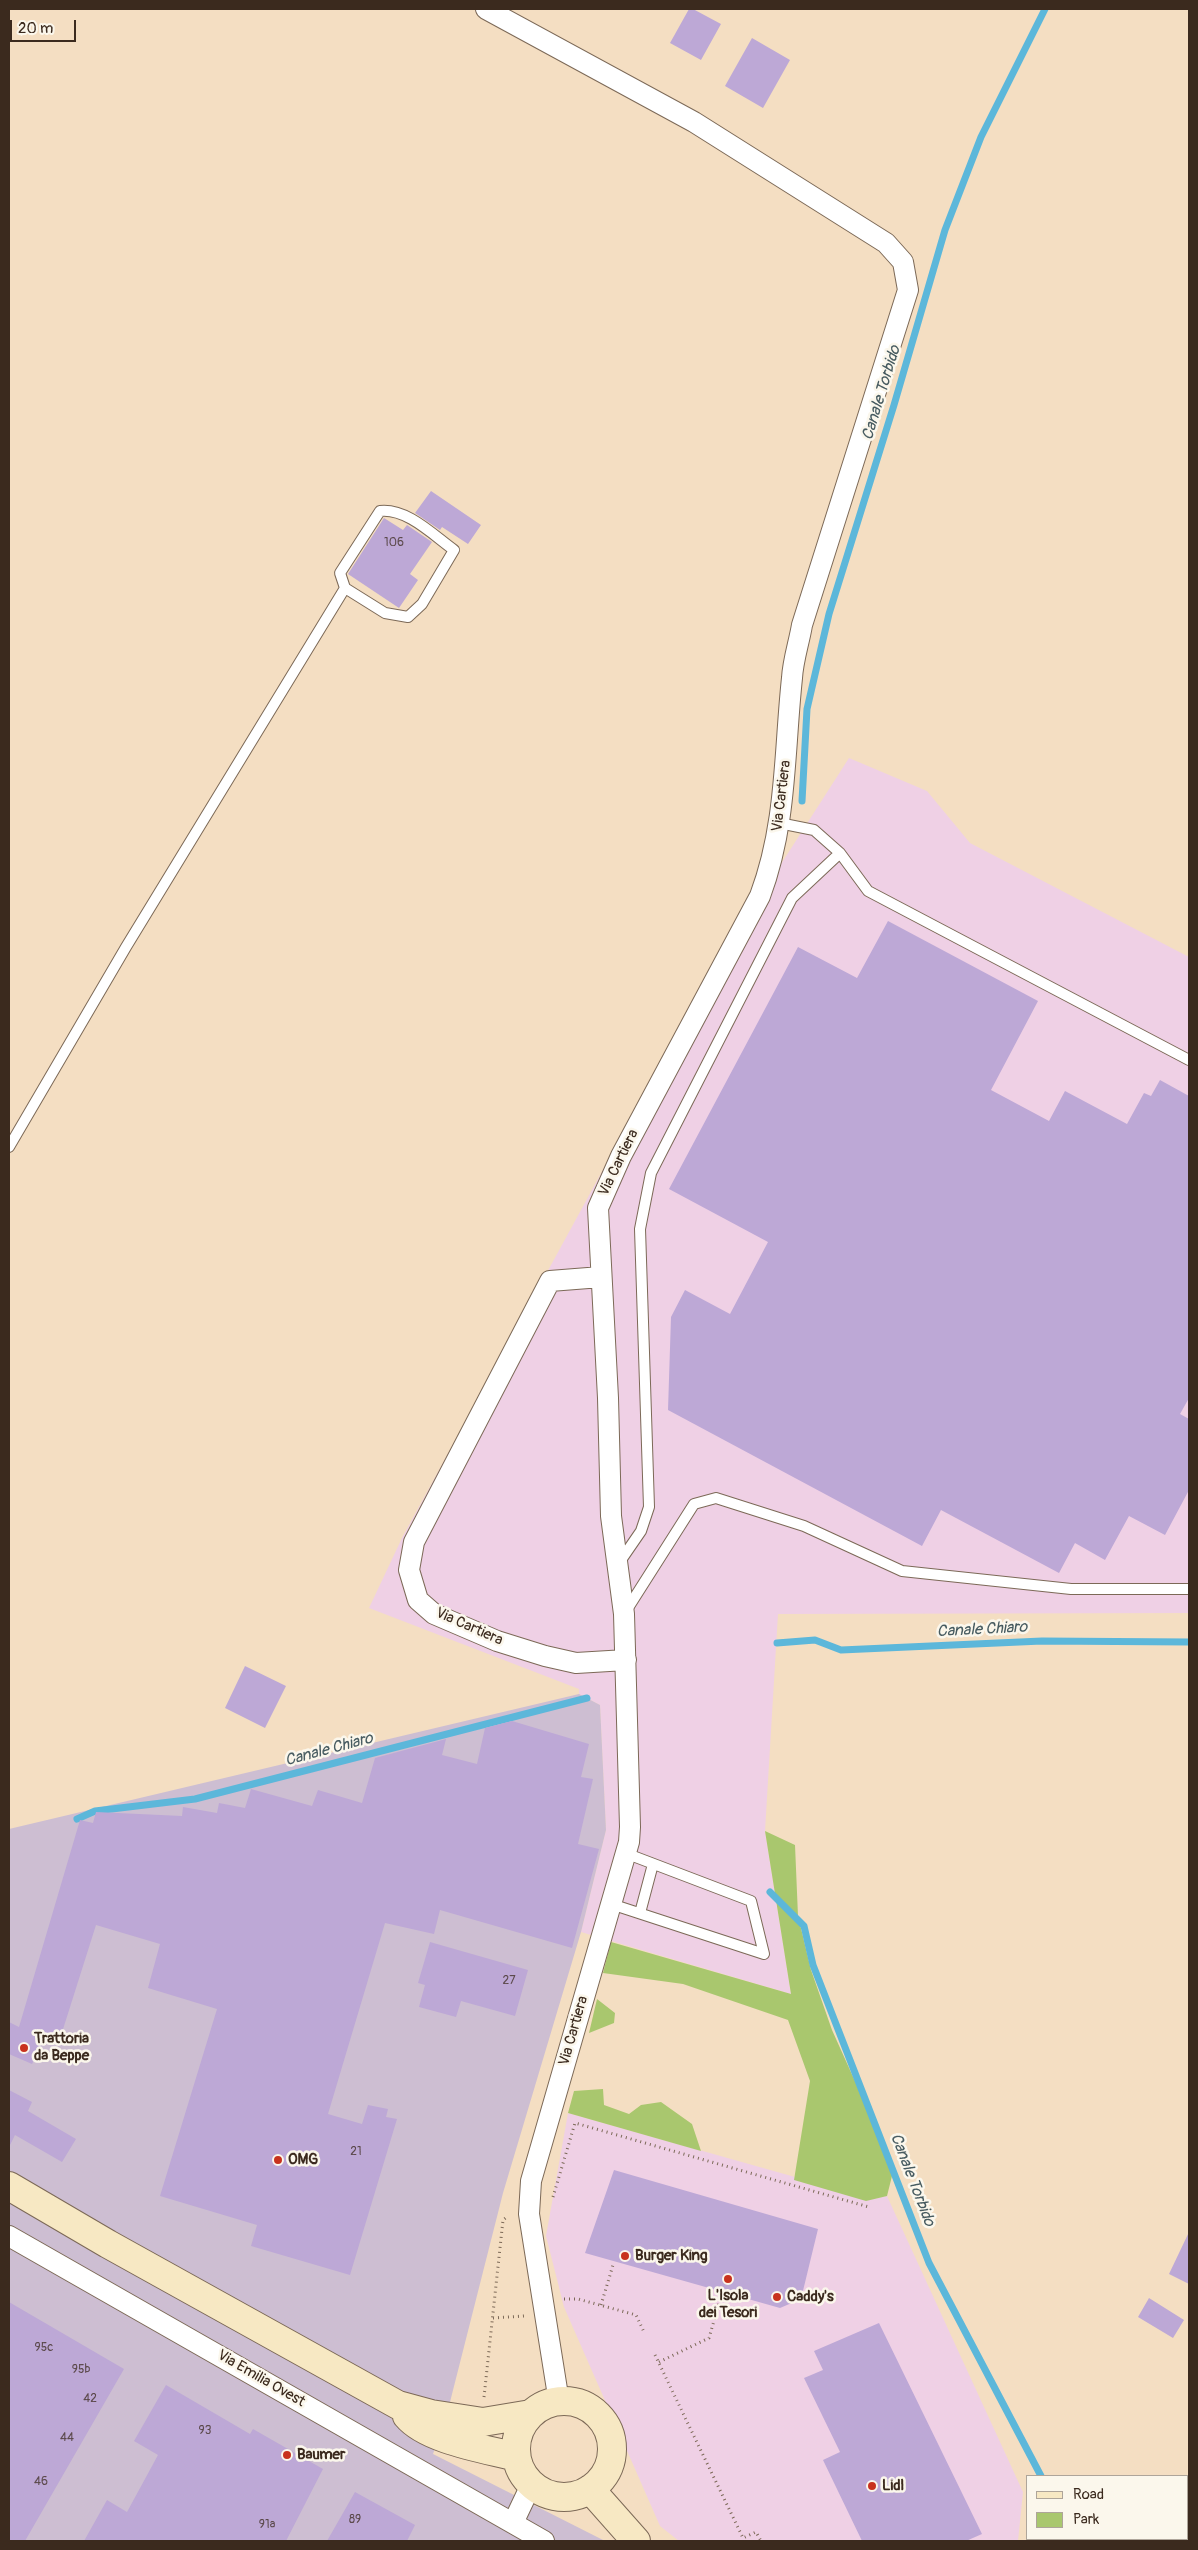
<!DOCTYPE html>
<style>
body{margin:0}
#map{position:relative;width:1198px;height:2550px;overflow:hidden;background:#f4dec2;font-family:Pangolin,sans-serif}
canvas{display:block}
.frame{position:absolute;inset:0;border:10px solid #3b2a1e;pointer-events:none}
.legend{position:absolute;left:1026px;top:2475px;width:162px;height:65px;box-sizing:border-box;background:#fbf7ec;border:1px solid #aea59a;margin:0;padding:6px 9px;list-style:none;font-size:15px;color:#3b2a1e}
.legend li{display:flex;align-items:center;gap:10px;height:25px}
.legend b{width:25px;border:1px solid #aea59a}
.scale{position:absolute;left:10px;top:20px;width:66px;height:22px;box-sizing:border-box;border:2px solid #3b2a1e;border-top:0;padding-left:6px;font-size:15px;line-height:18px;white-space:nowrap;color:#3b2a1e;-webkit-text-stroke:4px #fbf7ec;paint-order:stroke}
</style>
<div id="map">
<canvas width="1198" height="2550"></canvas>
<div class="frame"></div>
<ul class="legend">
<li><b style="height:6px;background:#f7e8c3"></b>Road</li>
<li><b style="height:14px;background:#a9c76e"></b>Park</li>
</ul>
<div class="scale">20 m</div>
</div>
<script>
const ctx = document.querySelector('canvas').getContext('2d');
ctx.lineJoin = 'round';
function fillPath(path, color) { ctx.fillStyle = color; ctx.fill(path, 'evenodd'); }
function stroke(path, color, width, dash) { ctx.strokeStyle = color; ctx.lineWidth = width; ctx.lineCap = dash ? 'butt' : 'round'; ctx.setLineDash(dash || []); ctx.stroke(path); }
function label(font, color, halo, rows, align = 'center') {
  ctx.font = font + ' Pangolin,sans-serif'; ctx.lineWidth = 5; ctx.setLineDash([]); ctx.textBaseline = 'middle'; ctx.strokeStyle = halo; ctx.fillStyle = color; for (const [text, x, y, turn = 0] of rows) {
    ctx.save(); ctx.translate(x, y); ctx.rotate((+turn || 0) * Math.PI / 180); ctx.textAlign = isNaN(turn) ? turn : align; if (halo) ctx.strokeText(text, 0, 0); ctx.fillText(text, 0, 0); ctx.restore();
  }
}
const built = new Path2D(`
 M849 758 927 791 970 843 1189 957V1613L778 1614 765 1831 791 1994 581 1932 606 1830 600 1705 579 1694V1689L369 1608 402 1538 706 981Z
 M568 2113 873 2199 887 2196 1023 2492 1018 2541H679L660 2526 564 2307 546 2236Z`);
const industrial = new Path2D(`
 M579 1694 600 1705 606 1830 581 1932 503 2193 450 2402 433 2454 605 2541H9V1829Z`);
const green = new Path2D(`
 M765 1831 795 1845 798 1916 811 1970 832 2030 894 2168 887 2196 866 2201 794 2180 810 2081 788 2020 683 1984 603 1973 611 1942 791 1994Z
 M597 1999 615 2013 614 2023 589 2033Z
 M603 2089 604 2105 629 2114 641 2105 661 2102 692 2124 701 2151 568 2113 574 2091Z`);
const stream = new Path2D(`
 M802 801 807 709 829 614 894 405 945 230 981 137 1045 9
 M777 1643 815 1640 841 1650 1042 1641 1189 1642
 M77 1819 95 1811 195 1799 587 1698
 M770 1892 804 1926 813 1965 929 2263 1041 2476
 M1074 2539 1075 2541`);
const building = new Path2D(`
 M689 9H693L721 24 701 60 670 43Z
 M752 38 790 60 763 108 725 86Z
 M431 491 481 525 468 544 442 527 440 530 415 513Z
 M384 518 403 530 407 525 432 542 410 574 418 580 399 608 348 574Z
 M888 921 1038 1001 991 1090 1049 1121 1065 1091 1127 1124 1144 1093 1151 1096 1160 1080 1189 1096V1398L1180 1414 1189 1419V1490L1165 1535 1129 1516 1105 1560 1075 1543 1059 1573 941 1510 922 1546 668 1410 671 1317 685 1290 730 1314 768 1242 669 1189 798 947 857 978Z
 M245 1666 286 1686 265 1728 225 1708Z
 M512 1721 589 1744 581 1777 593 1779 578 1844 599 1849 572 1948 440 1910 434 1934 385 1923 328 2114 362 2124 368 2105 388 2109 386 2117 397 2119 350 2275 251 2246 257 2225 160 2196 217 2009 148 1988 160 1944 96 1925 58 2045 44 2039 32 2064 9 2054V2022L19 2027 80 1820 93 1823 96 1812 182 1816 183 1807 217 1813 219 1803 245 1808 251 1789 312 1806 318 1790 362 1803 375 1758 446 1739 442 1755 477 1764 485 1728Z
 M430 1942 528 1970 515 2016 461 2001 456 2017 419 2007 425 1985 418 1983Z
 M9 2090 32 2102 28 2111 76 2139 62 2162 15 2135 9 2147Z
 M614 2170 818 2229 801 2299 780 2308 585 2253Z
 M1189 2232V2284L1169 2274Z
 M1149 2298 1184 2320 1173 2338 1138 2317Z
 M9 2302 124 2369 25 2541H9Z
 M879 2323 982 2534 966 2541H862L823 2460 840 2452 804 2378 823 2370 814 2351Z
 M166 2385 250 2434 253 2429 323 2469 286 2541H84L107 2500 127 2512 158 2455 134 2441Z
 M355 2492 415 2525 407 2541H327Z`);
const path = new Path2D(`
 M553 2197 575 2123 869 2207
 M564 2299H578L636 2315 644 2332
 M601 2305 613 2265
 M493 2318 524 2316
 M655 2355 743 2538 756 2532 761 2541
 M659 2362 709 2338 721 2296
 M484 2397 503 2220 508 2216`);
const lane = new Path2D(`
 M779 823 814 830 840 853 868 891 1189 1060
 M9 1147 126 947 345 588 340 573 380 511C407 508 433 535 454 550L422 604 408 617 385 613 345 588
 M619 1563 641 1531 649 1507 640 1229 651 1173 792 898 840 853
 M626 1611 694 1504 716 1498 804 1526 902 1571 1071 1589H1189
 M611 1904 764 1954 751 1901 625 1853
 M640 1913 653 1864`);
const street = new Path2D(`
 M486 9 694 122 886 243 903 262 908 290 802 625C799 643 793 660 792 678 784 753 787 824 760 896L621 1156 598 1208 608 1398 611 1516 624 1614 630 1827 629 1842 531 2181 529 2214 559 2402
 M601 1277 550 1281 414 1542 409 1570 418 1600 434 1614 497 1641 545 1656 576 1663 626 1660
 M9 2236 544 2541
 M513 2523 531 2485`);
const secondary = new Path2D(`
 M9 2186 108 2244 398 2405 431 2414 483 2422 531 2414
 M516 2449a48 48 0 1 1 96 0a48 48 0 1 1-96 0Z
 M407 2416C427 2440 486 2449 516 2457
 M590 2489 636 2541`);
const markers = [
 [24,2048,5,"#c8321e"],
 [278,2160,5,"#c8321e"],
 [625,2256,5,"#c8321e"],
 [728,2279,5,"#c8321e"],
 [777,2297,5,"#c8321e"],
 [287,2455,5,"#c8321e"],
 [872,2486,5,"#c8321e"]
];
const numberNames = [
 ["106",394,543],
 ["27",509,1981],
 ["21",356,2152],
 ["95c",44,2348],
 ["95b",81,2370],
 ["42",90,2399],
 ["93",205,2431],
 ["44",67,2438],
 ["46",41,2482],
 ["89",355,2520],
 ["91a",267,2525]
];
const streetNames = [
 ["Via Cartiera",782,796,-83],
 ["Via Cartiera",619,1163,-64],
 ["Via Cartiera",469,1627,24],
 ["Via Cartiera",574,2031,-74],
 ["Via Emilia Ovest",261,2379,30]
];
const poiNames = [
 ["Trattoria",34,2039],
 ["da Beppe",34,2056],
 ["OMG",288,2160],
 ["Burger King",635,2256],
 ["L'Isola",728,2296,"center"],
 ["dei Tesori",728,2313,"center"],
 ["Caddy's",787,2297],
 ["Baumer",297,2455],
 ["Lidl",882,2486]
];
const waterNames = [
 ["Canale Torbido",882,393,-73],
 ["Canale Chiaro",982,1630,-3],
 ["Canale Chiaro",329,1750,-15],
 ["Canale Torbido",912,2180,69]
];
fillPath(built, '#efd0e5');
fillPath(industrial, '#cdbed2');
fillPath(green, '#a9c76e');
stroke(stream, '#5cb7da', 7);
fillPath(building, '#bda8d6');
stroke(lane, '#7c6957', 12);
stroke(street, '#7c6957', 22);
stroke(secondary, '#7c6957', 30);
stroke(path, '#7c6957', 3, [1, 4]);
stroke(lane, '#fff', 10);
stroke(street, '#fff', 20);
stroke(secondary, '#f7e8c3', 28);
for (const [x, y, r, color] of markers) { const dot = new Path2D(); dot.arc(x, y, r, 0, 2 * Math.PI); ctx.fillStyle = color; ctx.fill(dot); stroke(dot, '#fbf7ec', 2); }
label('12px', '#5c4a4c', null, numberNames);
label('15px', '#3b2a1e', '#fbf7ec', streetNames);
label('bold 15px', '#3b2a1e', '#fbf7ec', poiNames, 'left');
label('italic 16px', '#475b60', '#fbf7ec', waterNames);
</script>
